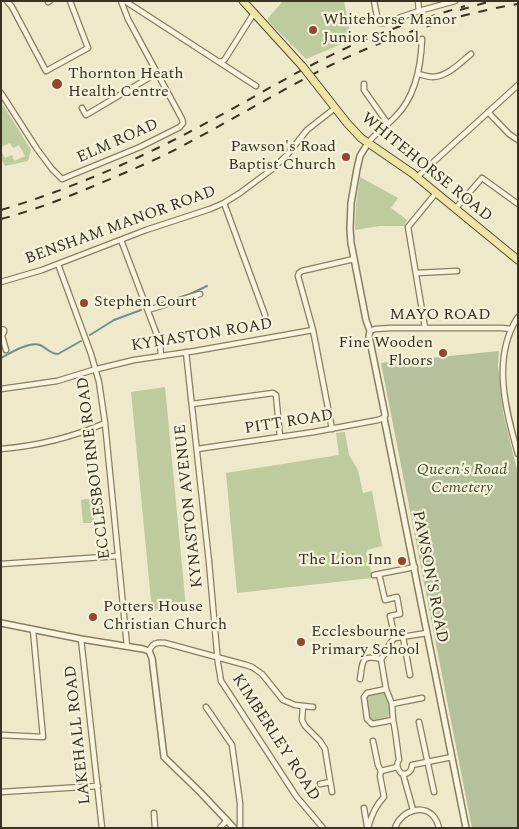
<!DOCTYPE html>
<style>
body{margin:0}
#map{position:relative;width:519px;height:829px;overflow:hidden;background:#ede9ca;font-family:Spectral,serif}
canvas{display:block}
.frame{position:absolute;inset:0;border:2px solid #3a3322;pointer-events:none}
</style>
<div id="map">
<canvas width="519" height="829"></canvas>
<div class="frame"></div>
</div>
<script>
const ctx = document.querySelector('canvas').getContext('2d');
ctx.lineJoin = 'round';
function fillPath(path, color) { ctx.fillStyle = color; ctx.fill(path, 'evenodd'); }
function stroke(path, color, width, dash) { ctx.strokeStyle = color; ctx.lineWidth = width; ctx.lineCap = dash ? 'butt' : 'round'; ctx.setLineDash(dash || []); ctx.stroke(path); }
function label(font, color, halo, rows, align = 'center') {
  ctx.font = font + ' Spectral,serif'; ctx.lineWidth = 4.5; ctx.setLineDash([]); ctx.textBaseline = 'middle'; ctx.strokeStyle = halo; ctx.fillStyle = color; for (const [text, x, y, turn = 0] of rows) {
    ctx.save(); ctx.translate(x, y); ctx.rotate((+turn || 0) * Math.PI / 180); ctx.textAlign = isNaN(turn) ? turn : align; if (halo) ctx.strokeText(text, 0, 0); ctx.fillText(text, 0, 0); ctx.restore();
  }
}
const green = new Path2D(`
 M283 1H344L348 20 351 40 306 59 268 21V18Z
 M3 105 31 150 28 161 5 166 1 158V151L5 158 12 155 14 161 25 156 19 145 13 148 10 143 1 147V106Z
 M360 177 398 198 391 208 407 220 404 226H379L355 230 356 204Z
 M165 387 186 608 155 611H152L131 392Z
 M345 432 349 455 358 470 363 493 372 491 382 546 367 550 372 578 237 593 226 473 339 455 336 433Z
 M85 499H92L94 522H91V523H83L81 500Z
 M382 692 385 694 389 703 388 704 390 706C389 722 387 719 373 723L370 721 368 716 370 715 367 702 365 700V697L369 694Z`);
const cemetery = new Path2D(`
 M499 351 498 365 503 412 518 474V828H472L381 363Z`);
const stream = new Path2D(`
 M156 305 190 294 207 286
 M90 335 114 320 141 310
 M1 358C10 353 30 341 40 345 47 348 50 354 58 354L81 341`);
const minor = new Path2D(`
 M7 1 12 7 46 71 88 48 70 1
 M125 1 256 86
 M374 1 378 21 380 23H384L419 11 455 1
 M418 1 419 11
 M48 2 50 1
 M219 62 223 61 225 59 254 13
 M418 74C423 75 428 77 433 77 448 76 460 63 471 54
 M364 84V90L388 124
 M1 93 37 149 52 169 62 179 140 147 180 127 183 123 182 119 128 19 121 1
 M82 108 86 115 157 73
 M488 112 509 134 518 140
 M368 143C375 133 388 125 396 116 416 96 421 66 422 39
 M417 177 518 85
 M224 203 265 315
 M455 209 482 178 518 204
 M121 240 160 343 161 356
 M58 264 91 354 99 382 105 423 127 646
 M417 273 457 271
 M1 282 42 270 146 230 210 209 224 203 240 193 271 170 287 155 307 130 335 108
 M148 310 200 294
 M518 317C491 358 506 411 518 454
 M425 328 408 227 436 193
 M1 329 4 330V332L1 336
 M370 331 375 329 391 328H502L511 329
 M2 336 6 350
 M186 352 209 562 218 663 221 681 227 690 296 796 323 828
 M1 389 57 381 93 370 134 360 195 351 313 330
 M192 404 273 393 276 395 280 437
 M332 429 313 330 298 276 299 273 302 271 354 259
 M1 449C37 446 73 437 105 423
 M197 449 314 432 378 420 384 418
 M1 564 118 556
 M379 574 385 600 397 597 400 614 390 616 395 638
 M374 575 415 567
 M403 637 410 675
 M81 639 102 828
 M149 651C153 643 156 642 165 643L246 665 252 667 262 674 283 700 295 705 313 707
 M360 679C363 662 360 654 381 659
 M386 689 367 693 364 697 367 719 372 724 393 720 392 704 386 689 381 659C388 651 387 644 395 638L427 633
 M392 704 422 698
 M303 706 302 720 305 726 320 741 325 749 332 792
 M206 707 232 745 240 803V828
 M393 720C396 733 397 746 399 760 396 764 397 769 401 773 407 776 412 771 412 765L452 757
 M419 722 434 792
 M1 735 43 737 33 630
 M381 771 397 767
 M403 774 413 810
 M320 784 330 782
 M1 792 98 786
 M364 808 367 826
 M154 813 155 828
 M220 828 227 820
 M368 828C371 816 375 806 384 797L380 776 381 771 378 765 373 741
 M395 828C401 810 426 802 436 820 438 823 438 825 439 828`);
const tertiary = new Path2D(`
 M368 143 360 156 357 169 351 203 350 229 351 243 366 320 370 331 369 336 385 415 384 418 466 828
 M1 623 81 639 143 649 149 651 152 658 164 757 201 793 234 828`);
const primary = new Path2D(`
 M243 1 303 67
 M314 81 347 123 361 138 412 173 518 260`);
const rail = new Path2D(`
 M460 10 491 1
 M1 210C74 188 144 157 210 121 253 98 295 72 340 51 380 31 422 19 465 6
 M1 219C43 208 82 191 122 174 143 165 164 156 184 145 224 124 263 101 304 79 368 44 445 16 518 4`);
const primaryBridge = new Path2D(`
 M303 67 314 81`);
const markers = [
 [313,30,5,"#944633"],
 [57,84,6,"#944633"],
 [346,157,5,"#944633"],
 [84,303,5,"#944633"],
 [443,353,5,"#944633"],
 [402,561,5,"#944633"],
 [93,617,5,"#944633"],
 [301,642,5,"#944633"]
];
const poiNames = [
 ["Whitehorse Manor",323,21],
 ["Junior School",323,39],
 ["Thornton Heath",68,75],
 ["Health Centre",68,93],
 ["Pawson's Road",336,148,"right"],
 ["Baptist Church",336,166,"right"],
 ["Stephen Court",94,303],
 ["Fine Wooden",433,344,"right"],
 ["Floors",433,362,"right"],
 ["The Lion Inn",392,561,"right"],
 ["Potters House",103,608],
 ["Christian Church",103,626],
 ["Ecclesbourne",311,633],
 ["Primary School",311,651]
];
const streetNames = [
 ["ELM ROAD",118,142,-24],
 ["WHITEHORSE ROAD",426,168,39],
 ["BENSHAM MANOR ROAD",121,226,-20],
 ["MAYO ROAD",440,316],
 ["KYNASTON ROAD",202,336,-9],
 ["PITT ROAD",289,423,-9],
 ["ECCLESBOURNE ROAD",95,468,-97],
 ["KYNASTON AVENUE",190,506,-96],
 ["PAWSON'S ROAD",429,577,79],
 ["LAKEHALL ROAD",79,735,-96],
 ["KIMBERLEY ROAD",275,738,57]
];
const parkNames = [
 ["Queen's Road",462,471],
 ["Cemetery",462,489]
];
fillPath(green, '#bdcb9e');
fillPath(cemetery, '#b5c09d');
stroke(stream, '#71908e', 2);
stroke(minor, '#897e5f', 7);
stroke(tertiary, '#897e5f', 8);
stroke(primary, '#574b33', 9);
stroke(minor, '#f8f5de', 4.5);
stroke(tertiary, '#f8f5de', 5);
stroke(primary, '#ece5a6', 7);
stroke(rail, '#3a3322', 2, [9, 9]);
stroke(primaryBridge, '#574b33', 9, []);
stroke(primaryBridge, '#ece5a6', 7);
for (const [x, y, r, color] of markers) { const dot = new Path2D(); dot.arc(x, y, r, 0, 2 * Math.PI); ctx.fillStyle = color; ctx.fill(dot); stroke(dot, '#f4f2da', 2); }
label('16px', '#3a3322', '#f4f2da', poiNames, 'left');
label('16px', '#3a3322', '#f4f2da', streetNames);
label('italic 16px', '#42552a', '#f4f2da', parkNames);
</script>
